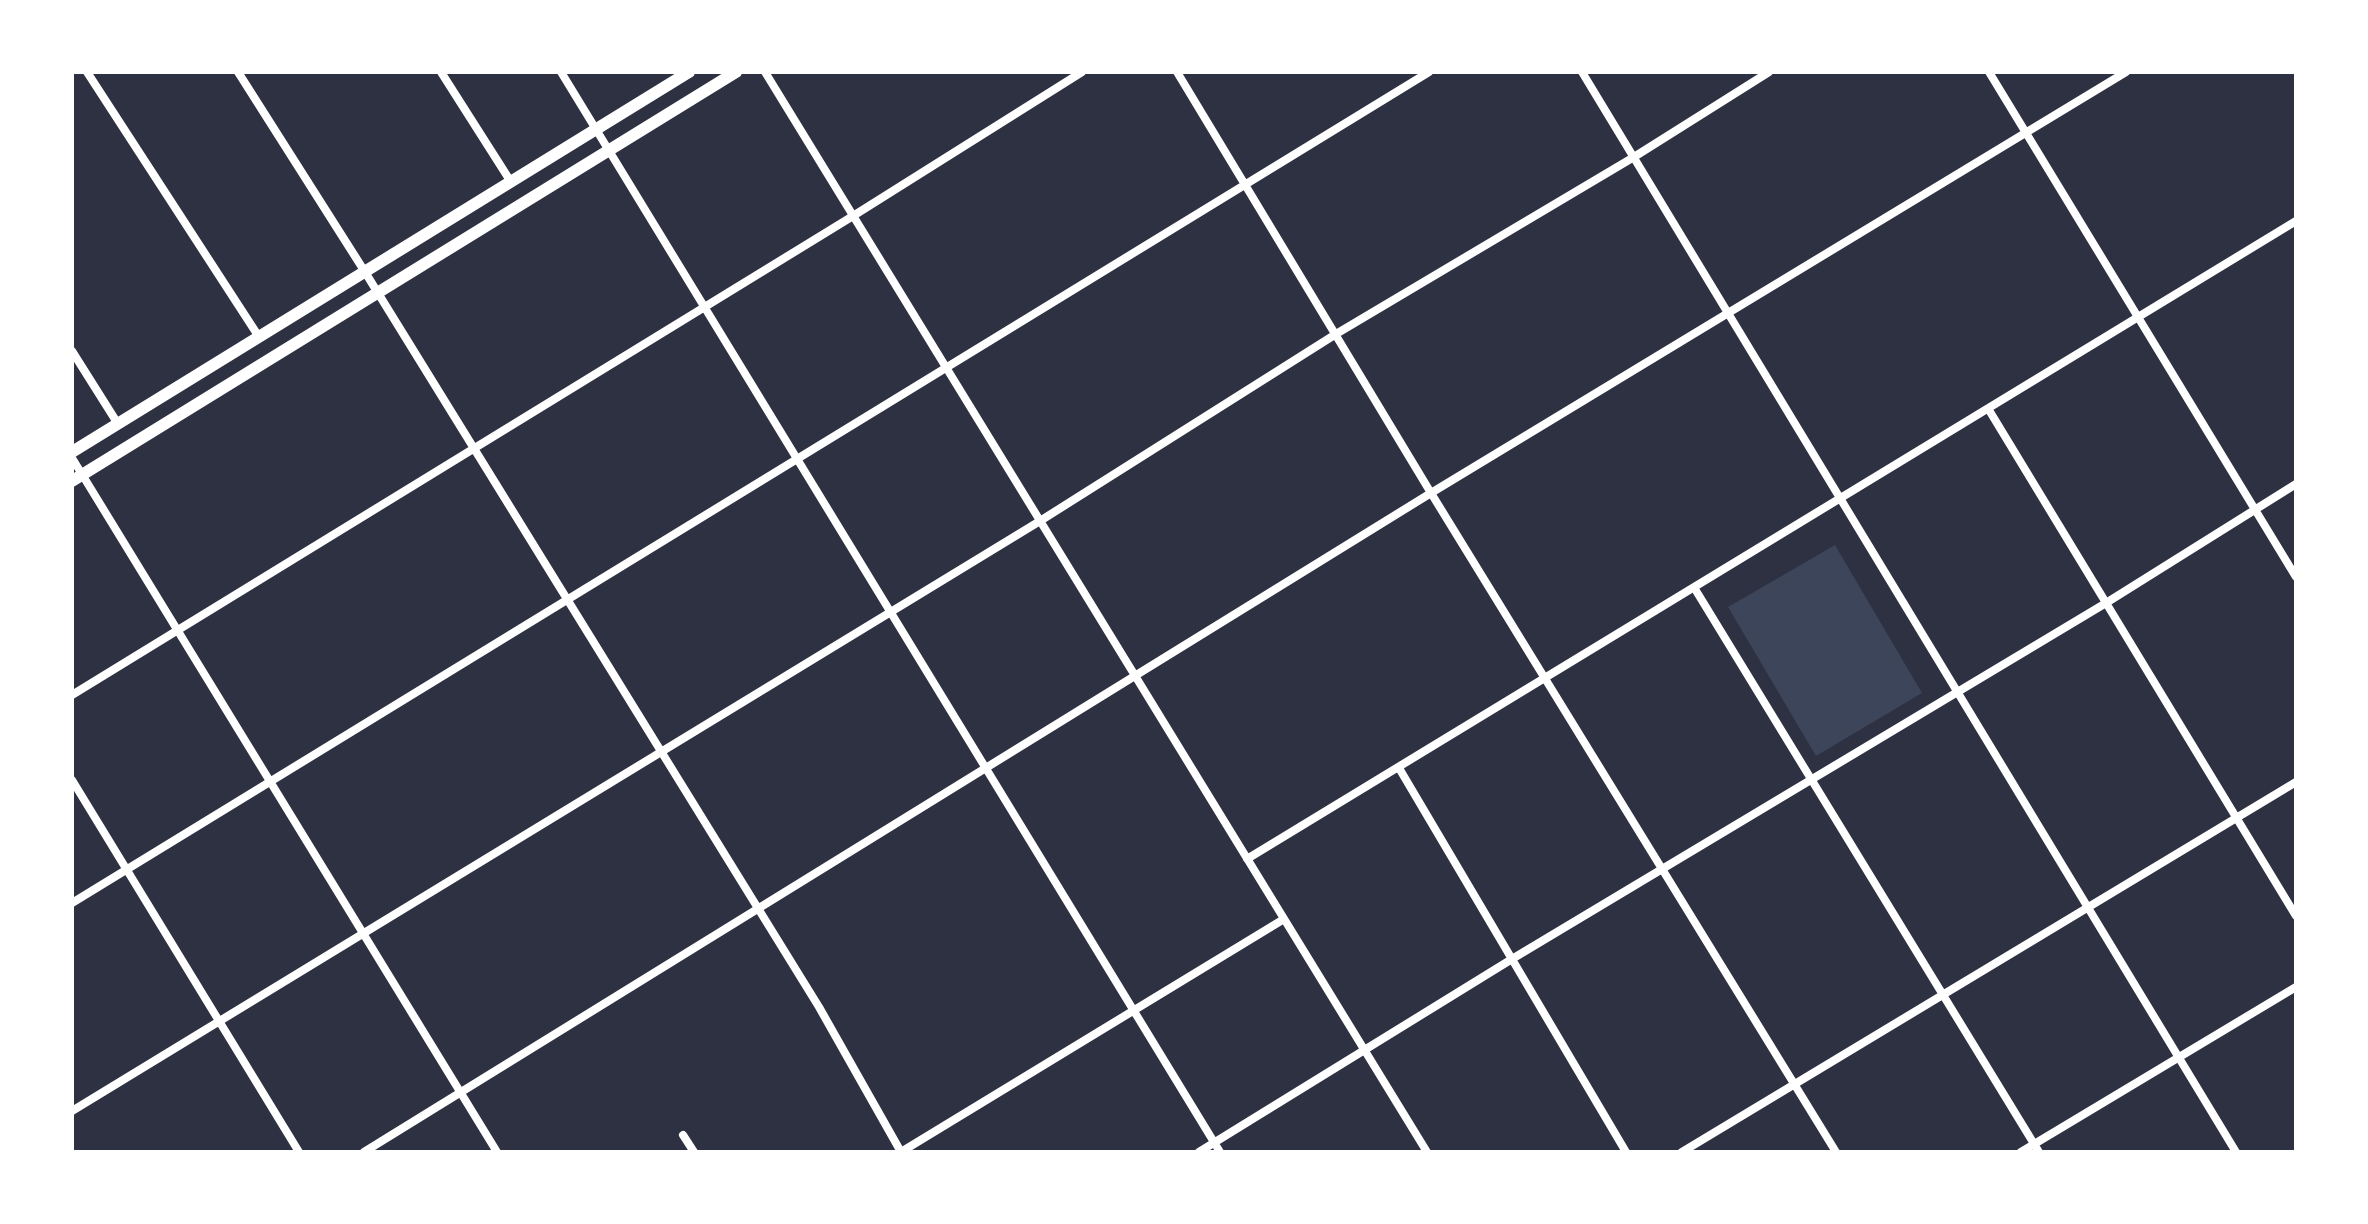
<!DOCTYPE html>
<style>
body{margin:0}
#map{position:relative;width:2368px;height:1224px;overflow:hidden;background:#2d3142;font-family:Figtree,sans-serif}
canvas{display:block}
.frame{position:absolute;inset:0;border:74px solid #fff;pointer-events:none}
</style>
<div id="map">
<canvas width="2368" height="1224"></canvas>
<div class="frame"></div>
</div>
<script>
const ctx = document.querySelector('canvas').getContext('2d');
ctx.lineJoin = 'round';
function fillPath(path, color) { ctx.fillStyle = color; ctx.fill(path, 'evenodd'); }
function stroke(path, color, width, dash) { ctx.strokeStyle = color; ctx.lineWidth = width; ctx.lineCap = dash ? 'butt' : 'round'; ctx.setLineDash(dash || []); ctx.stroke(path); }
const green = new Path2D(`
 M1835 545 1922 693 1816 756 1728 607Z`);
const minor = new Path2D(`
 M87 72 259 337
 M238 72 365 272 819 1007 901 1152
 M441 72 511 182
 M561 72 1220 1152
 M765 72 1427 1152
 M1177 72 1431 493 1836 1152
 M1582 72 2236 1152
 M1989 72 2296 577
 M72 351 118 424
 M1989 410 2296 916
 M72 458 497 1152
 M1695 589 2039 1152
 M72 695 853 216 1082 72
 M1399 768 1626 1152
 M72 780 299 1152
 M1247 859 2296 221
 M72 903 1429 72
 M72 1111 1040 521 1336 334 1634 157 1769 72
 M683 1135 694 1152
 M364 1152 1431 493 2126 72
 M901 1152 1284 919
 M1199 1152 1512 959 2106 603 2296 484
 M1682 1152 2296 782
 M2021 1152 2296 987`);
const tertiary = new Path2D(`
 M72 452 689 72
 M72 481 736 72`);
fillPath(green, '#3c4559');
stroke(minor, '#fff', 8);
stroke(tertiary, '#fff', 12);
</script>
